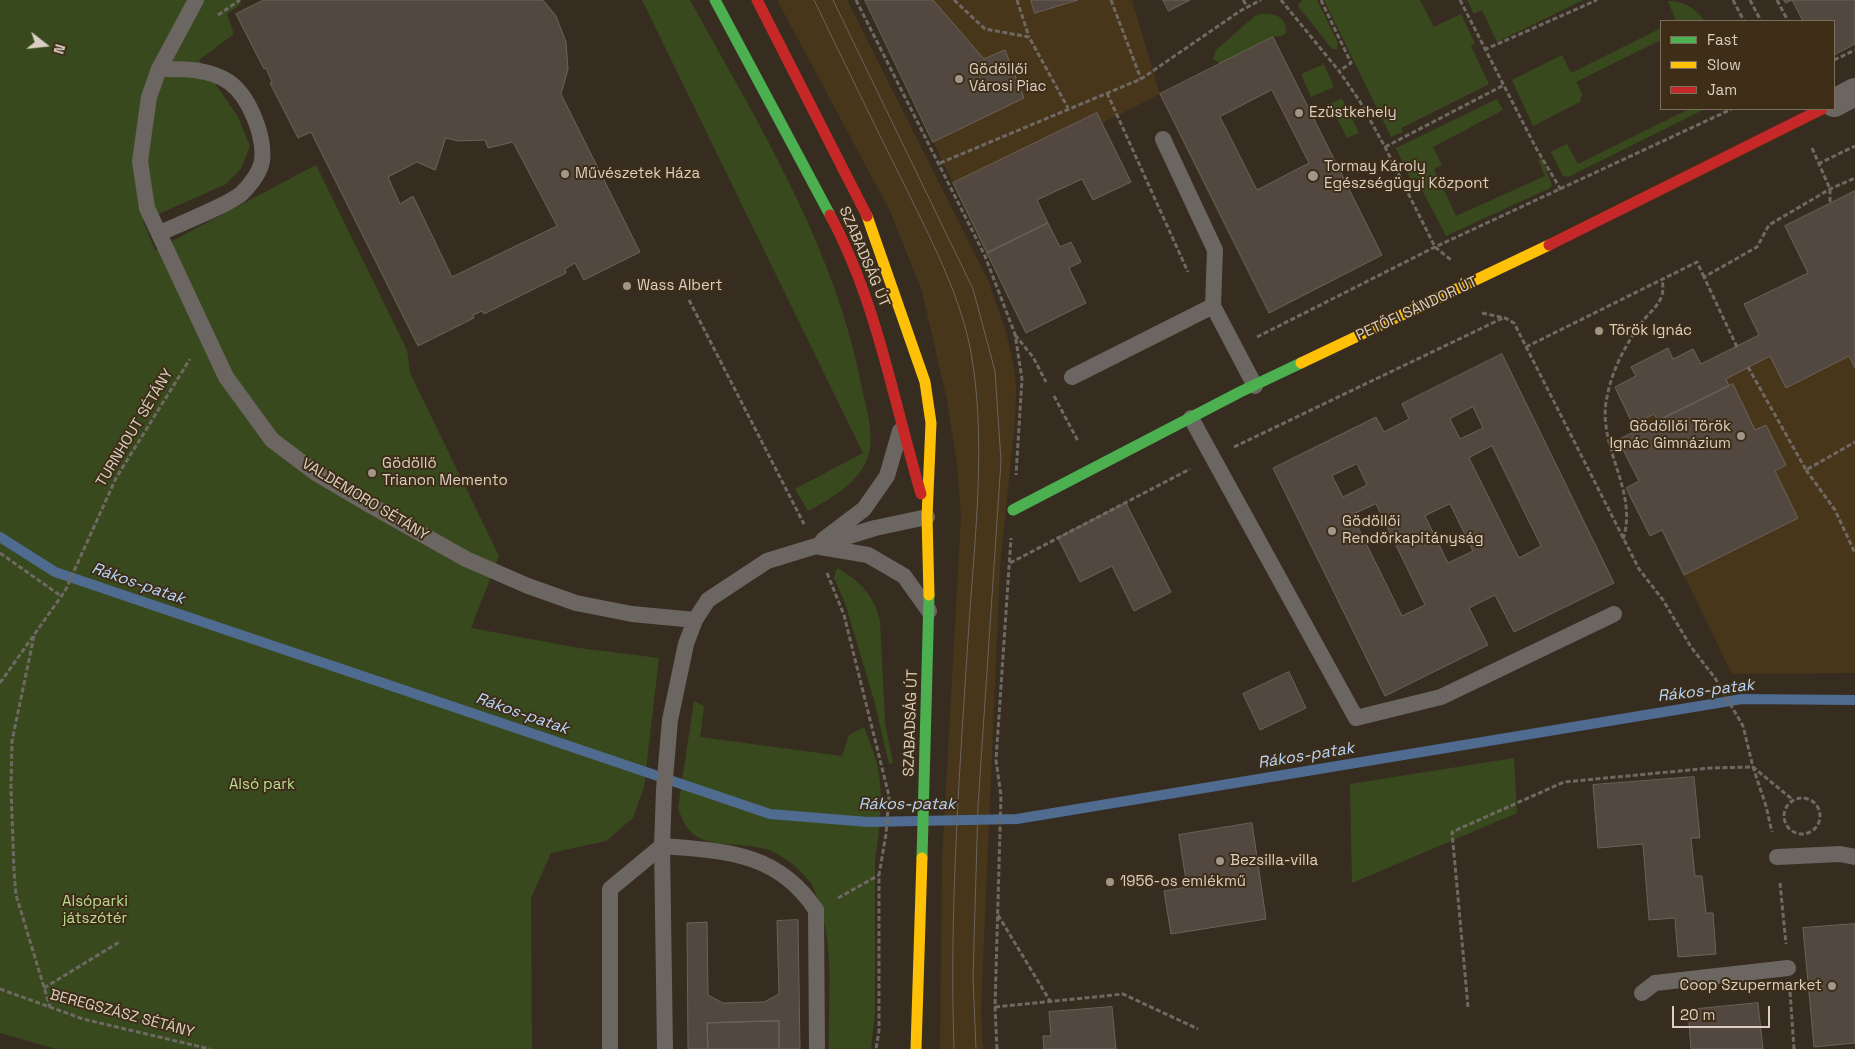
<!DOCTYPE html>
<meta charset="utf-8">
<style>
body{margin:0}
#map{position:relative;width:1855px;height:1049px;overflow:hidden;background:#362d20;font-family:"Space Grotesk",sans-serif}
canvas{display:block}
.legend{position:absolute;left:1660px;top:20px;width:175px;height:90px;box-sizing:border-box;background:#3e2e18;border:1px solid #7c6e5c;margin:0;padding:6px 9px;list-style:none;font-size:15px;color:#dacfc2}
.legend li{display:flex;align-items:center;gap:10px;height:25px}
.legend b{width:25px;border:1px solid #7c6e5c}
.north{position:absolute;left:20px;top:20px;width:50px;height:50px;-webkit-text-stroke:4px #3e2e18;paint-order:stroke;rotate:106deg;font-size:14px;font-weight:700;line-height:20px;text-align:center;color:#dacfc2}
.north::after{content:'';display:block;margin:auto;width:18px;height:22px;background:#dacfc2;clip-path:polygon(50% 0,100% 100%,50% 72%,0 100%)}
.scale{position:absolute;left:1672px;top:1006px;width:98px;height:22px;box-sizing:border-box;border:2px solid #dacfc2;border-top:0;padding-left:6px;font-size:15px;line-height:18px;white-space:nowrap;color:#dacfc2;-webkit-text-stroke:4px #3e2e18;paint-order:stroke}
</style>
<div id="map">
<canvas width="1855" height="1049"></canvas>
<ul class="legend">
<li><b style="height:6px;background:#4caf50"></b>Fast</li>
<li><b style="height:6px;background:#ffc107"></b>Slow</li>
<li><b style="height:6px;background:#c62828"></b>Jam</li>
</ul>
<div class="north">N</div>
<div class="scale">20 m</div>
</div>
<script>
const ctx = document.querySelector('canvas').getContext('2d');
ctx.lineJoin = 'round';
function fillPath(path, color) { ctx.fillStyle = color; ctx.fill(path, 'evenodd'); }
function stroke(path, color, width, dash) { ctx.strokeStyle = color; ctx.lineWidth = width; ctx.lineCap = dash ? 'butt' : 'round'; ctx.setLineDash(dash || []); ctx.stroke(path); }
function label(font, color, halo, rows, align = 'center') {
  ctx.font = font + ' "Space Grotesk",sans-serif'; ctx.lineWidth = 4; ctx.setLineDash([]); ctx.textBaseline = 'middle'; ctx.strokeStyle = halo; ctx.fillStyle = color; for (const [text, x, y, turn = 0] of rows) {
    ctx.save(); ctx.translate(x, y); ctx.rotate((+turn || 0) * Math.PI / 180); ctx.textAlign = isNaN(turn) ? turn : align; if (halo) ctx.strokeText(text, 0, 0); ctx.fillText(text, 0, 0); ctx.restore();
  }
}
const built = new Path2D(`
 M777 0H847L988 280 1006 332 1014 368 1016 389 1015 422 1000 566 981 1010 983 1049H940L942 862 961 516 957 465 947 400 922 291 890 211Z
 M865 0H1031L1036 13 1078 0H1132L1160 94 1102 123 1097 113 953 183Z
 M1855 191V673L1732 674 1662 530 1650 536 1626 488 1639 481 1618 440 1637 431 1615 387 1636 377 1631 367 1668 348 1673 359 1693 349 1701 364 1759 335 1744 304 1808 273 1785 226Z`);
const green = new Path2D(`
 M0 0H239L241 4 227 14 234 34 199 60 238 117 250 146 241 169 226 184 143 221 155 250 316 165 407 350 410 373 499 556 471 628 579 648 659 658 644 787 633 818 606 841 551 853 531 898 532 1049H56L0 1033Z
 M642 0H690C759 125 837 250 863 393 867 412 874 433 869 453 862 481 832 498 808 511L795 489 863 453Z
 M1302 0H1317L1338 43 1337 49H1332L1298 6Z
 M1324 0H1420L1434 27 1461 14 1475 43 1471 46 1489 84 1401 128 1403 132 1391 137Z
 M1467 0H1583L1497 42 1482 10 1474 14Z
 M1668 1C1683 1 1697 8 1704 21H1676Z
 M1261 14C1275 13 1287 17 1286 33L1282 36 1273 37 1220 64 1213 59 1216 50 1255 16Z
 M1661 28V40L1576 82 1582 94 1580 102 1533 126 1512 80 1562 55 1571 73Z
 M1324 64 1334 87 1311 97 1301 74Z
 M1342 98 1359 133 1347 138 1330 104Z
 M1497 99 1503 110 1433 147 1442 165 1434 169 1456 216 1545 176 1539 161 1541 156 1552 185 1550 188 1446 236 1416 178 1411 180 1396 148Z
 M1689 109H1705L1568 177 1563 176 1551 152 1567 144 1578 164Z
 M837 568C860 581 874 595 880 621L885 723 893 763 889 764 874 700 845 603 834 578Z
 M694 701 704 706 700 737 842 756 849 735 864 727C868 739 874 751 877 764 884 794 880 829 875 860V1013L871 1049H829C828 997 836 936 813 887 810 880 802 873 796 867 784 857 772 849 756 847 737 843 710 847 693 834 686 828 681 817 678 808Z
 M1514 758 1517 813 1352 883 1350 784Z`);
const stream = new Path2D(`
 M0 537 55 572 770 814 868 822 1017 819 1742 699 1855 700`);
const building = new Path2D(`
 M264 0H543L556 16 566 42 568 69 561 94 640 252 584 280 575 263 565 269 566 273 484 314 482 311 473 315 474 318 418 346 311 132 298 138 270 83 272 82 266 68 264 69 236 14ZM446 138 458 141 485 140 488 148 513 142 557 226 452 277 413 196 400 204 388 177 417 162 435 170Z
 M865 0H933L984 59 1005 50 1024 98 933 142Z
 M1031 0H1078L1035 13Z
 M1163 0H1190L1169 11Z
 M1784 0H1855V44L1834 55V21H1803L1792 0 1786 3Z
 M1273 37 1382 255 1269 313 1160 94ZM1272 90 1309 163 1257 190 1220 117Z
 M1097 113 1131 182 1093 200 1082 179 1037 200 1048 223 987 253 953 183Z
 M1855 191V368L1849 356 1786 388 1770 356 1726 379 1729 386 1658 421 1654 414 1633 425 1615 387 1636 376 1631 367 1668 348 1673 359 1693 349 1701 364 1759 335 1744 304 1808 273 1785 226Z
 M1048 223 1060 247 1071 242 1081 262 1069 268 1086 303 1026 333 987 253Z
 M1502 354 1614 583 1514 632 1495 595 1469 608 1488 645 1385 696 1273 468 1376 417 1384 432 1409 419 1402 404ZM1473 407 1483 428 1460 439 1450 419ZM1492 446 1541 546 1519 558 1469 458ZM1357 464 1367 485 1343 497 1332 476ZM1376 504 1425 605 1402 616 1352 515ZM1450 504 1473 551 1448 563 1425 516Z
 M1733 384 1755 430 1766 425 1786 465 1775 471 1798 518 1684 575 1662 530 1650 536 1626 488 1639 481 1618 440Z
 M1126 503 1171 592 1134 611 1112 566 1080 582 1058 538Z
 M1289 672 1306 708 1260 730 1243 694Z
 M1694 777 1700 838H1691L1695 876H1702L1706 913H1713L1716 954 1678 957 1675 918 1649 920 1643 844 1598 848 1593 785Z
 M1252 823 1266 919 1171 934 1164 891 1187 887 1179 835Z
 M798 920 800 1049H779V1021L707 1023 708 1049H688L687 923 707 922 708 995 723 1003 764 1002 779 994 777 921Z
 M1855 924V1043L1814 1047 1803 928Z
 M1758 1003 1763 1049H1691L1688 1010Z
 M1112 1007 1116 1049H1044L1043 1036H1051L1049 1012Z
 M779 1021V1049H708L707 1023Z`);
const path = new Path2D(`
 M856 0 985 256 1015 334 1022 379 1016 475
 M954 0 985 29 1029 37 1068 108
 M1017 0 1029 37
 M1111 0 1141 79
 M1243 0 1248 7
 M1281 0 1339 71 1359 100 1385 147 1435 247 1451 260
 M1321 0 1351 63 1339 71
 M1460 0 1536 148 1561 190
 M1733 0 1744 21
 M1750 0 1761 21
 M1777 0 1788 21
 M218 15 240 0
 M1484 50 1597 0
 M1834 60 1855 50
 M1107 93 1188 272
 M1385 147 1504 85
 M1812 148 1830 189V203
 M940 163 1141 79 1240 11 1261 0
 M1818 164 1855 146
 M689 300 804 524
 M1482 313 1505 318 1514 323 1639 569 1663 600 1691 647 1715 678 1743 726 1753 767 1766 806 1772 832
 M1015 335 1033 357 1046 382
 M1257 337 1435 247 1732 109
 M1526 347 1697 262 1704 277
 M1737 347 1704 277 1757 247 1769 225 1830 189 1855 178
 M1748 367 1806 470 1855 442
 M1054 396 1078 441
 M1234 447 1503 318
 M1806 470 1835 510 1855 553
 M1623 539C1639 491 1596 446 1607 397 1612 370 1626 343 1643 321 1648 314 1656 308 1660 300 1664 293 1663 285 1662 278
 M0 553 61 596
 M1010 563 1190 469
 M827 573 844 615 889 796 886 834 879 875V1031L876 1049
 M34 636 12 741 11 787 14 871 16 895 50 1007
 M0 683 65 591 116 478 190 359
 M1784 816a18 18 0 1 1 36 0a18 18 0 1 1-36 0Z
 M1780 883 1786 944
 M838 898 879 875
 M998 915 1050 1001
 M44 988 121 941
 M0 989 83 1019 210 1049
 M1790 992 1794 1049
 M995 1007 1123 994 1198 1029
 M1468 1007 1452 832 1564 782 1711 768 1753 767 1793 800
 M997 1049 995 1007 1001 796 996 760 1011 538`);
const lane = new Path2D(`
 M196 0 159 69 149 97 140 161 147 208 226 377 272 440 316 473 370 505 466 559 528 586 576 603 632 614 695 620
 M159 69C182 69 209 68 229 82 250 97 265 137 262 161 260 172 250 185 242 193 231 204 177 225 160 233
 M1163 139 1215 250 1213 306 1255 386
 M1072 377 1213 306
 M1191 418 1356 718 1441 697 1614 614
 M823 540 864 509 887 476 900 431
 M820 547 868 555 904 576 929 611
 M1777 857 1840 854 1855 857
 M1642 993 1655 983 1788 968
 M610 1049V889L662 846C725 851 778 852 816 910L817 1049
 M665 1049 662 846 664 790 670 720 686 644 695 620 708 600 767 561 875 528 927 517`);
const street = new Path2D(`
 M1834 103 1855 92`);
const fast = new Path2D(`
 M715 0 830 215
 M1013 510 1240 392 1301 363
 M922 858 929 595`);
const slow = new Path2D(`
 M867 216 925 382 931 423 927 517 929 595
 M1301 363 1549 245
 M916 1049 922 858`);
const jam = new Path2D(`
 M757 0 867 216
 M830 215C877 302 893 400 921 494
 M1549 245 1822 109`);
const tram = new Path2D(`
 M814 0C844 62 874 124 905 186 930 238 958 290 970 347 987 436 975 535 969 624 960 766 949 908 954 1049
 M833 0 973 289 995 371 1001 461 978 806 973 977 976 1049`);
const markers = [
 [959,79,5,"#a19689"],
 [1299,113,5,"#a19689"],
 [565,174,5,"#a19689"],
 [1313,176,6,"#a19689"],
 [627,286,5,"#a19689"],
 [1599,331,5,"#a19689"],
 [1741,436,5,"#a19689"],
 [372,473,5,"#a19689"],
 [1332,531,5,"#a19689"],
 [1220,861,5,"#a19689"],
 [1110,882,5,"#a19689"],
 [1832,986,5,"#a19689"]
];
const poiNames = [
 ["Gödöllői",969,70],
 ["Városi Piac",969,87],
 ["Ezüstkehely",1309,113],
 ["Tormay Károly",1324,167],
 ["Egészségügyi Központ",1324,184],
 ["Művészetek Háza",575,174],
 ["Wass Albert",637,286],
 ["Török Ignác",1609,331],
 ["Gödöllői Török",1731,427,"right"],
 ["Ignác Gimnázium",1731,444,"right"],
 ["Gödöllő",382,464],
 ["Trianon Memento",382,481],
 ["Gödöllői",1342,522],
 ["Rendőrkapitányság",1342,539],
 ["Bezsilla-villa",1230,861],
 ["1956-os emlékmű",1120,882],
 ["Coop Szupermarket",1822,986,"right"]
];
const streetNames = [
 ["SZABADSÁG ÚT",864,257,67],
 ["PETŐFI SÁNDOR ÚT",1417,309,-25],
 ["TURNHOUT SÉTÁNY",135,428,-59],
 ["VALDEMORO SÉTÁNY",365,500,31],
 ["SZABADSÁG ÚT",911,723,-88],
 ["BEREGSZÁSZ SÉTÁNY",122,1014,15]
];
const parkNames = [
 ["Alsó park",262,785],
 ["Alsóparki",95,902],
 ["játszótér",95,919]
];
const waterNames = [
 ["Rákos-patak",138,584,19],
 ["Rákos-patak",1706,691,-7],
 ["Rákos-patak",522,714,19],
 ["Rákos-patak",1306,756,-9],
 ["Rákos-patak",907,805]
];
fillPath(built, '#48361b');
fillPath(green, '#39491e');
stroke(stream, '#4f6b90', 10);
fillPath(building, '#524840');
stroke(building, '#6c625a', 1);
stroke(path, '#6f6963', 3, [5, 2.5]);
stroke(lane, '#6c6662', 16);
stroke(street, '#6c6662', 28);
stroke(fast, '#4caf50', 11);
stroke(slow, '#ffc107', 11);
stroke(jam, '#c62828', 11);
stroke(tram, '#6b645d', 1);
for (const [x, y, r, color] of markers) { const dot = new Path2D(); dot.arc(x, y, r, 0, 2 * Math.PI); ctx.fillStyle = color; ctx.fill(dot); stroke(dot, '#3e2e18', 2); }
label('15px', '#dacfc2', '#3e2e18', poiNames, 'left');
label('15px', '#dacfc2', '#3e2e18', streetNames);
label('15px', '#badd92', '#3e2e18', parkNames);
label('italic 16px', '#b9d6fe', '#3e2e18', waterNames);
</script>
